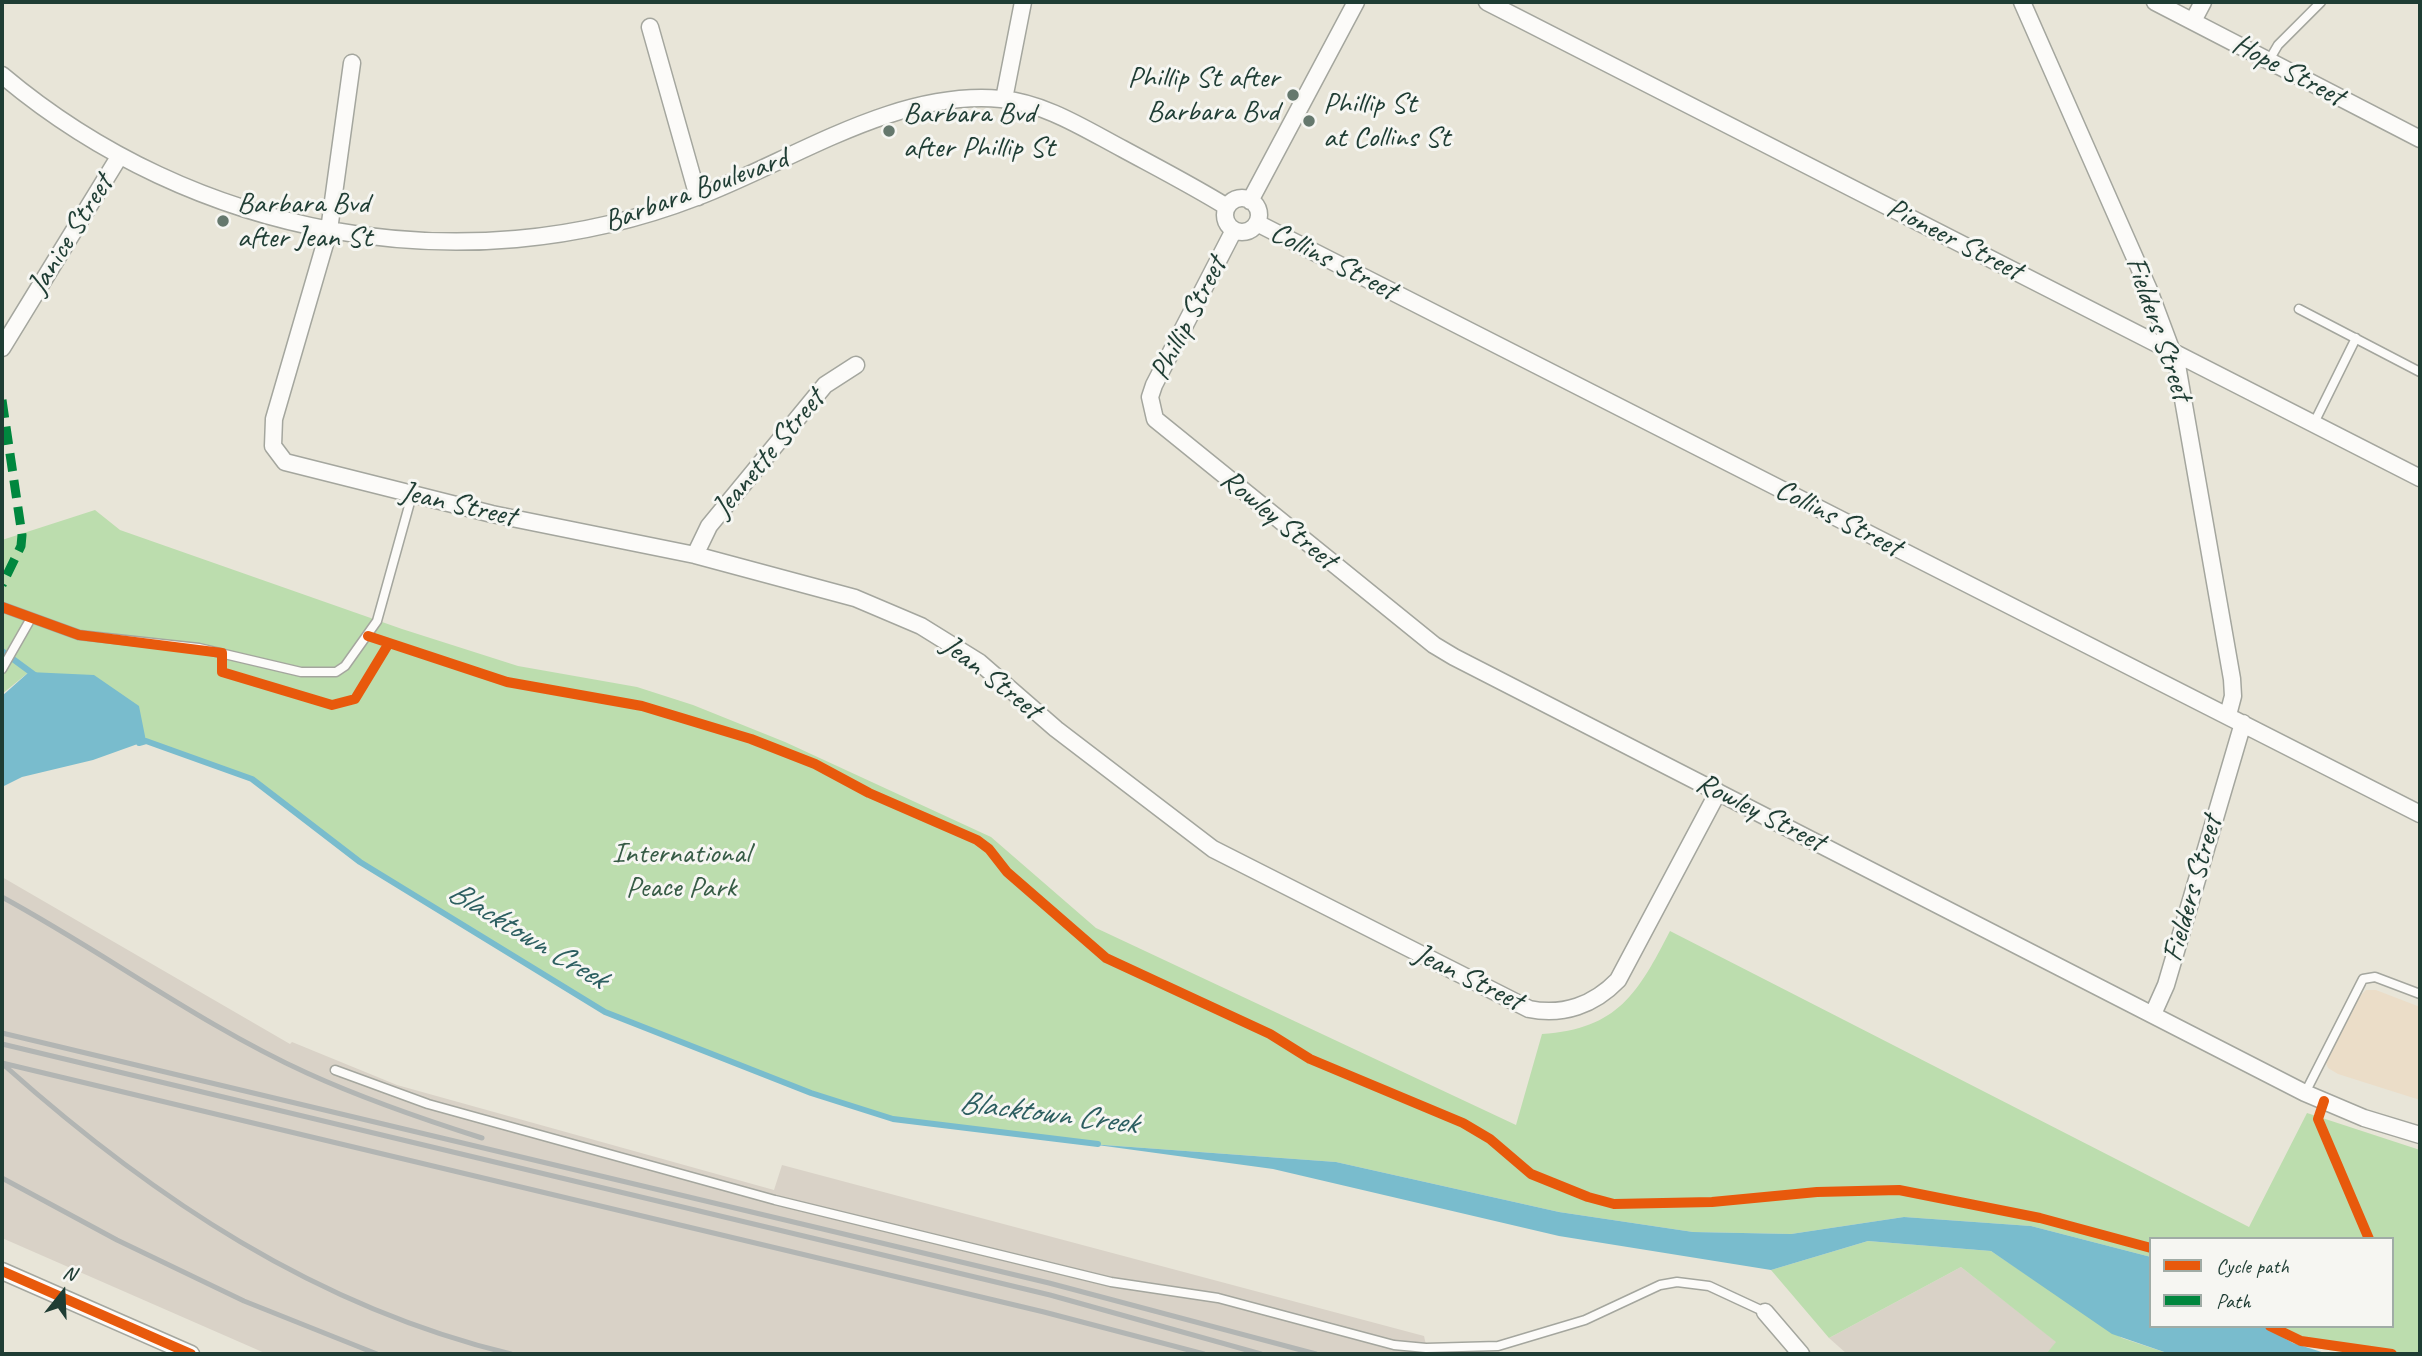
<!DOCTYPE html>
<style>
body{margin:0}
#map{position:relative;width:2422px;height:1356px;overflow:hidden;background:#e8e5d8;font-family:Caveat,sans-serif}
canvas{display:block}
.frame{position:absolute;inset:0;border:4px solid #1f3d34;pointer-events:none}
.legend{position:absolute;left:2149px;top:1237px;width:245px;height:91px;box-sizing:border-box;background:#f6f6f2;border:2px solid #a0aca6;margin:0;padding:9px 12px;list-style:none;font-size:21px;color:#1f3d34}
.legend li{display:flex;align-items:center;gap:14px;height:35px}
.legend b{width:35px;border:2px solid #a0aca6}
.north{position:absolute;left:28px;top:1258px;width:70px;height:70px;-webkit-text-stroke:5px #f6f6f2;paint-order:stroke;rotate:18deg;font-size:19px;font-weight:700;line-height:28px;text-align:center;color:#1f3d34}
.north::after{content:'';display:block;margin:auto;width:24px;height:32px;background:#1f3d34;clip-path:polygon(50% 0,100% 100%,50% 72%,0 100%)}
</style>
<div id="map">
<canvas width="2422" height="1356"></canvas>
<div class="frame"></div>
<ul class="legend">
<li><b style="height:9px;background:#e8590c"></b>Cycle path</li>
<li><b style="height:9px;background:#00873e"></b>Path</li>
</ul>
<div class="north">N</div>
</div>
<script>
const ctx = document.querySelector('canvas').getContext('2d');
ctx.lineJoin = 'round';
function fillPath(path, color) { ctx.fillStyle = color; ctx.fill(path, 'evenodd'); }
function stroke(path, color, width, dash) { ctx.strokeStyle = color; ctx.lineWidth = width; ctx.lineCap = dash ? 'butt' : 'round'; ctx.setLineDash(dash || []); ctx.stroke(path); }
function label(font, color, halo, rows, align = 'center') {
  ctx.font = font + ' Caveat,sans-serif'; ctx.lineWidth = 6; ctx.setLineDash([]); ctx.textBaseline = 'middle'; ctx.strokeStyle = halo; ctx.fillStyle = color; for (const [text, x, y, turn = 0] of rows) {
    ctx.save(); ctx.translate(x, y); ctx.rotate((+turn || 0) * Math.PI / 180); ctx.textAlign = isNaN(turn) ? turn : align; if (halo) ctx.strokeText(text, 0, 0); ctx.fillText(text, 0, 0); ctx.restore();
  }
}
const built = new Path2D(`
 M2366 990H2376L2420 1007V1100L2338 1074 2328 1068 2326 1063 2357 999Z`);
const industrial = new Path2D(`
 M2 877 290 1044 292 1042 397 1085 774 1190 782 1165 1424 1336 1428 1354H267L2 1238Z
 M1961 1267 2057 1342 2046 1354H1847L1829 1338Z`);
const green = new Path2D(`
 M95 510 120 530 402 629 518 666 637 687 693 705 785 742 991 837 1096 928 1516 1125 1542 1034C1618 1029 1638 993 1670 931L2249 1227 2307 1113 2420 1150V1354C2367 1354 2307 1356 2263 1326H2392V1239H2151V1257L2031 1226 1904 1217 1791 1234 1693 1232 1559 1212 1336 1162 1090 1144 893 1119 811 1093 605 1012 360 862 252 779 146 741 29 672 2 694V540Z
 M1868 1241 1991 1251 2122 1338 2170 1354H2046L2056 1342 1961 1267 1829 1338 1771 1270Z`);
const water = new Path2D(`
 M29 672 94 675 139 706 146 741 93 760 22 777 2 787V696Z
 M1090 1144 1336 1162 1559 1212 1693 1232 1791 1234 1904 1217 2031 1226 2151 1257V1326H2263L2293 1343 2328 1354H2170L2112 1334 1991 1251 1868 1241 1771 1270 1559 1236 1273 1169Z`);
const stream = new Path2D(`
 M2 651 36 676
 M139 743 146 741 252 779 360 862 605 1012 811 1093 893 1119 1098 1144`);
const lane = new Path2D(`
 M2268 62 2278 45 2321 2
 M2299 309 2420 372
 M2314 423 2356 338
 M2 607 79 635 199 648 301 672H336L345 666 377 621 412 495
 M2 669 30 620
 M335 1070 428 1104 775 1200 1111 1282 1218 1298 1394 1345 1426 1348 1498 1346 1585 1320 1660 1285 1677 1282 1709 1286 1765 1312
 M2305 1093 2363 979 2375 977 2420 994`);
const street = new Path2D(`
 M1487 2 2420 478
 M2022 2 2149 290 2177 365 2232 679 2233 696 2228 715
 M2155 2 2420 139
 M2193 21 2203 2
 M650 27 698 197
 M352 63 329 230 274 419 273 446 285 462 492 514 695 555 855 598 921 626 979 662 1056 729 1213 849 1529 1009C1563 1016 1594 1005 1618 980L1718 792
 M2 75C193 236 462 288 697 197 792 161 896 89 1001 99 1045 103 1085 129 1123 149 1158 168 1193 186 1227 207
 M1004 99 1023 2
 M1225 215a17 17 0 1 1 34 0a17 17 0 1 1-34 0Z
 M1250 201 1356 2
 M1257 223 2420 814
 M1234 230 1154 385 1150 397 1155 419 1434 645 1454 657 2305 1093 2364 1118 2420 1135
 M2 348 119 157
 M695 555 709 526 825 385 856 365
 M2153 1014 2166 985 2243 723
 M2 1271 191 1354
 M1765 1312 1801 1354`);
const rail = new Path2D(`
 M2 897C105 953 200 1024 307 1073 364 1099 422 1119 482 1138
 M2 1033 1049 1283 1316 1354
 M2 1044 1050 1295 1261 1354
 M2 1063 1044 1312 1204 1354
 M5 1066C153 1198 316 1307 511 1354
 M2 1178 117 1240 244 1301 377 1354`);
const quiet = new Path2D(`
 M2 400 22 535 21 546 2 585`);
const cycleway = new Path2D(`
 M2 607 79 635 222 653V672L332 705 355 699 389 643
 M368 636 507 682 642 706 751 739 815 764 869 793 977 840 989 849 1007 872 1106 958 1270 1034 1310 1059 1463 1123 1490 1139 1531 1174 1588 1197 1614 1204 1712 1202 1817 1192 1899 1190 2040 1218 2151 1248
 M2324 1101 2318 1119 2369 1239
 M2 1271 191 1354
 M2270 1326 2301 1341 2392 1354`);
const markers = [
 [1293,95,7,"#65786d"],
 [1309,121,7,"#65786d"],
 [889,131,7,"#65786d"],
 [223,221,7,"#65786d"]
];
const streetNames = [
 ["Hope Street",2288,71,28],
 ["Barbara Boulevard",696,191,-20],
 ["Janice Street",71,235,-58],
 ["Pioneer Street",1954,240,27],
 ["Collins Street",1333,262,27],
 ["Phillip Street",1189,319,-63],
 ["Fielders Street",2158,329,71],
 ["Jeanette Street",769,454,-50],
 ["Jean Street",458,505,13],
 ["Collins Street",1838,519,27],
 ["Rowley Street",1278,520,39],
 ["Jean Street",991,678,38],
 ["Rowley Street",1760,813,27],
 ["Fielders Street",2193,889,-74],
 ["Jean Street",1468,978,26]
];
const poiNames = [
 ["Phillip St after",1279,78,"right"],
 ["Barbara Bvd",1279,112,"right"],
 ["Phillip St",1323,104],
 ["at Collins St",1323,138],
 ["Barbara Bvd",903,114],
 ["after Phillip St",903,148],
 ["Barbara Bvd",237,204],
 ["after Jean St",237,238]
];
const parkNames = [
 ["International",681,854],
 ["Peace Park",681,888]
];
const waterNames = [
 ["Blacktown Creek",527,936,31],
 ["Blacktown Creek",1048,1114,7]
];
fillPath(built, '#ebddc8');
fillPath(industrial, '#d9d2c7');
fillPath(green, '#bcddae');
fillPath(water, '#79bccd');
stroke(stream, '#79bccd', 6);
stroke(lane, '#a4a69e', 11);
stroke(street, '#a4a69e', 19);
stroke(lane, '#fcfbf9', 8);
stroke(street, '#fcfbf9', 16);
stroke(rail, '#b2b5b3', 5);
stroke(quiet, '#00873e', 9, [18, 9]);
stroke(cycleway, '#e8590c', 10);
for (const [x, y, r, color] of markers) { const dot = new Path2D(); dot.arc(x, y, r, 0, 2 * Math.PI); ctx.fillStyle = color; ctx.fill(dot); stroke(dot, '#f6f6f2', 2.5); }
label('30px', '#1f3d34', '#f6f6f2', streetNames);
label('30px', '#1f3d34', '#f6f6f2', poiNames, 'left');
label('30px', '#375c46', '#f6f6f2', parkNames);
label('italic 32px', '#2c5e60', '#f6f6f2', waterNames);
</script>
